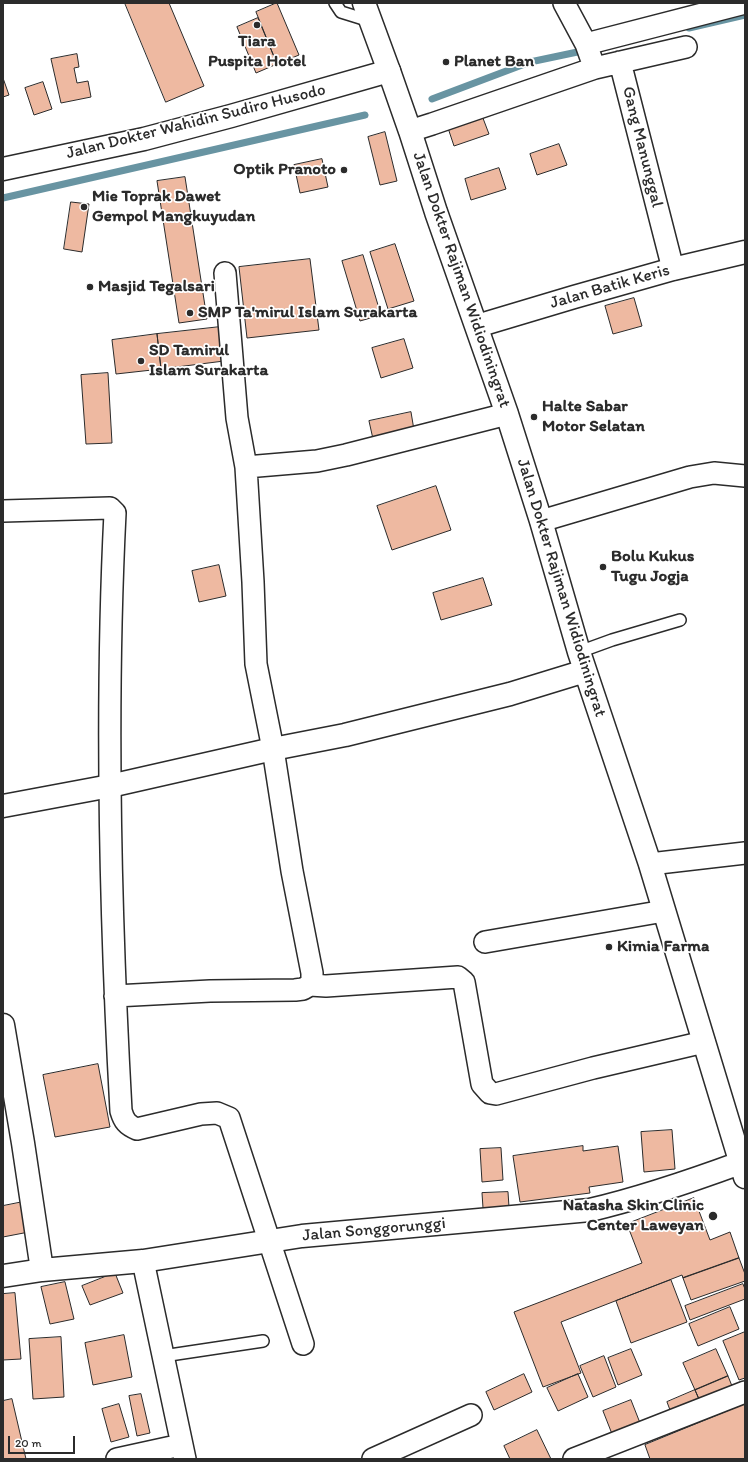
<!DOCTYPE html>
<style>
body{margin:0}
#map{position:relative;width:748px;height:1462px;overflow:hidden;background:#fff;font-family:Itim,sans-serif}
canvas{display:block}
.frame{position:absolute;inset:0;border:4px solid #2b2b2b;pointer-events:none}
.scale{position:absolute;left:8px;top:1436px;width:67px;height:18px;box-sizing:border-box;border:2px solid #2b2b2b;border-top:0;padding-left:5px;font-size:12px;line-height:14px;white-space:nowrap;color:#2b2b2b;-webkit-text-stroke:3px #fff;paint-order:stroke}
</style>
<div id="map">
<canvas width="748" height="1462"></canvas>
<div class="frame"></div>
<div class="scale">20 m</div>
</div>
<script>
const ctx = document.querySelector('canvas').getContext('2d');
ctx.lineJoin = 'round';
function stroke(path, color, width, dash) { ctx.strokeStyle = color; ctx.lineWidth = width; ctx.lineCap = dash ? 'butt' : 'round'; ctx.setLineDash(dash || []); ctx.stroke(path); }
function fillPath(path, color) { ctx.fillStyle = color; ctx.fill(path, 'evenodd'); }
function label(font, color, halo, rows, align = 'center') {
  ctx.font = font + ' Itim,sans-serif'; ctx.lineWidth = 3.5; ctx.setLineDash([]); ctx.textBaseline = 'middle'; ctx.strokeStyle = halo; ctx.fillStyle = color; for (const [text, x, y, turn = 0] of rows) {
    ctx.save(); ctx.translate(x, y); ctx.rotate((+turn || 0) * Math.PI / 180); ctx.textAlign = isNaN(turn) ? turn : align; if (halo) ctx.strokeText(text, 0, 0); ctx.fillText(text, 0, 0); ctx.restore();
  }
}
const stream = new Path2D(`
 M689 28 745 15
 M432 99 530 62 587 50
 M3 198 365 115`);
const building = new Path2D(`
 M125 3H169L204 86 166 102Z
 M277 3 299 55 277 64 256 12Z
 M258 18 277 64 256 73 237 27Z
 M77 54 79 67 74 68 77 83 88 81 91 97 61 103 51 59Z
 M3 78 9 95 3 97Z
 M43 82 52 109 34 115 25 88Z
 M481 113 489 134 454 146 447 125Z
 M385 132 397 181 380 185 368 137Z
 M559 144 567 165 537 175 530 154Z
 M322 159 328 187 300 193 294 165Z
 M499 168 506 189 471 200 465 179Z
 M185 177 207 319 179 323 157 181Z
 M71 202 89 204 82 252 64 249Z
 M395 244 414 301 388 309 370 252Z
 M363 255 381 315 360 321 342 261Z
 M310 259 319 330 247 338 239 267Z
 M634 298 642 326 613 334 605 306Z
 M220 327 224 361 161 369 157 334Z
 M157 334 161 369 116 374 112 340Z
 M404 339 413 368 381 378 372 348Z
 M108 373 112 443 86 444 81 375Z
 M411 412 414 430 373 439 369 421Z
 M436 486 451 530 392 550 377 506Z
 M219 565 226 596 199 602 192 571Z
 M483 578 492 605 441 620 433 593Z
 M98 1064 110 1127 55 1137 43 1075Z
 M672 1130 675 1169 644 1172 641 1132Z
 M583 1146V1151L618 1146 623 1182 589 1187 590 1193 520 1202 513 1156Z
 M501 1148 503 1180 482 1182 480 1149Z
 M508 1192 509 1207 483 1208 482 1193Z
 M694 1198 710 1240 730 1232 739 1258 683 1278 682 1275 561 1322 581 1373 543 1387 514 1312 642 1263 627 1224Z
 M28 1201 34 1231 3 1237V1206Z
 M739 1258 745 1274V1281L691 1300 683 1278Z
 M115 1273 123 1293 90 1305 82 1286Z
 M671 1280 687 1322 631 1343 616 1301Z
 M65 1282 74 1319 50 1324 41 1287Z
 M743 1284 745 1289V1299L690 1320 685 1306Z
 M15 1293 21 1359 3 1360V1294Z
 M730 1307 739 1329 698 1346 689 1324Z
 M745 1332V1378L739 1380 723 1341Z
 M124 1335 132 1377 93 1385 85 1343Z
 M61 1337 64 1397 33 1399 29 1339Z
 M631 1349 642 1375 618 1385 608 1358Z
 M716 1349 728 1376 695 1390 683 1363Z
 M604 1356 616 1387 593 1397 580 1366Z
 M524 1374 532 1392 494 1410 486 1392Z
 M578 1374 588 1397 558 1411 547 1388Z
 M728 1376 734 1391 702 1406 695 1390Z
 M695 1390 702 1406 673 1418 667 1402Z
 M141 1394 150 1433 137 1436 129 1396Z
 M12 1399 26 1459H3V1401Z
 M631 1400 642 1428 614 1439 603 1411Z
 M119 1404 129 1437 111 1442 102 1409Z
 M745 1404V1459H650L645 1445Z
 M537 1430 551 1459H510L504 1446Z`);
const lane = new Path2D(`
 M335 3 341 12 370 21
 M579 652 612 640 680 620
 M163 1356 263 1341`);
const street = new Path2D(`
 M564 3 586 44 591 58
 M586 44 745 3
 M620 62 673 269
 M410 131 432 124 595 68 686 47
 M225 273 237 418 246 467 253 582 256 664 273 749 292 871 312 973V980L310 985
 M246 467 317 461 346 455 507 414
 M3 511 110 508 115 513C105 712 110 912 121 1111 124 1121 127 1125 137 1129L201 1114 217 1113 229 1118 303 1344
 M541 521 690 477 714 473 745 476
 M650 864 745 853
 M485 942 664 911
 M115 996 210 991 295 990 303 989 310 985 326 986 458 977 464 982 482 1084 490 1093 496 1094 593 1068 704 1042
 M143 1261 185 1459
 M117 1459 181 1445
 M373 1459 471 1415
 M574 1459 745 1392`);
const secondary = new Path2D(`
 M389 71 410 131 436 212 507 414 541 521 579 652 650 864 745 1177
 M477 326 574 297 673 269 745 252
 M3 806 110 786 273 749 345 735 510 694 585 671
 M3 1025 23 1143 42 1270
 M3 1276 42 1270 143 1261 302 1236 590 1210C641 1198 691 1181 740 1163`);
const primary = new Path2D(`
 M3 169 144 139 231 116 389 71 364 3`);
const markers = [
 [257,25,4,"#2b2b2b"],
 [446,62,4,"#2b2b2b"],
 [344,170,4,"#2b2b2b"],
 [84,207,4,"#2b2b2b"],
 [90,287,4,"#2b2b2b"],
 [190,313,4,"#2b2b2b"],
 [141,361,4,"#2b2b2b"],
 [534,417,4,"#2b2b2b"],
 [603,567,4,"#2b2b2b"],
 [609,947,4,"#2b2b2b"],
 [713,1216,5,"#2b2b2b"]
];
const poiNames = [
 ["Tiara",257,42,"center"],
 ["Puspita Hotel",257,62,"center"],
 ["Planet Ban",454,62],
 ["Optik Pranoto",336,170,"right"],
 ["Mie Toprak Dawet",92,197],
 ["Gempol Mangkuyudan",92,217],
 ["Masjid Tegalsari",98,287],
 ["SMP Ta'mirul Islam Surakarta",198,313],
 ["SD Tamirul",149,351],
 ["Islam Surakarta",149,371],
 ["Halte Sabar",542,407],
 ["Motor Selatan",542,427],
 ["Bolu Kukus",611,557],
 ["Tugu Jogja",611,577],
 ["Kimia Farma",617,947],
 ["Natasha Skin Clinic",704,1206,"right"],
 ["Center Laweyan",704,1226,"right"]
];
const streetNames = [
 ["Jalan Dokter Wahidin Sudiro Husodo",196,122,-14],
 ["Gang Manunggal",642,147,76],
 ["Jalan Dokter Rajiman Widiodiningrat",461,280,71],
 ["Jalan Batik Keris",610,287,-16],
 ["Jalan Dokter Rajiman Widiodiningrat",561,588,73],
 ["Jalan Songgorunggi",374,1230,-5]
];
stroke(stream, '#6894a2', 7);
fillPath(building, '#eeb9a1');
stroke(building, '#2b2b2b', 1);
stroke(lane, '#2b2b2b', 14);
stroke(street, '#2b2b2b', 24);
stroke(secondary, '#2b2b2b', 25);
stroke(primary, '#2b2b2b', 25);
stroke(lane, '#fff', 11);
stroke(street, '#fff', 21);
stroke(secondary, '#fff', 22);
stroke(primary, '#fff', 22);
for (const [x, y, r, color] of markers) { const dot = new Path2D(); dot.arc(x, y, r, 0, 2 * Math.PI); ctx.fillStyle = color; ctx.fill(dot); stroke(dot, '#fff', 1.5); }
label('bold 17px', '#2b2b2b', '#fff', poiNames, 'left');
label('17px', '#2b2b2b', '#fff', streetNames);
</script>
